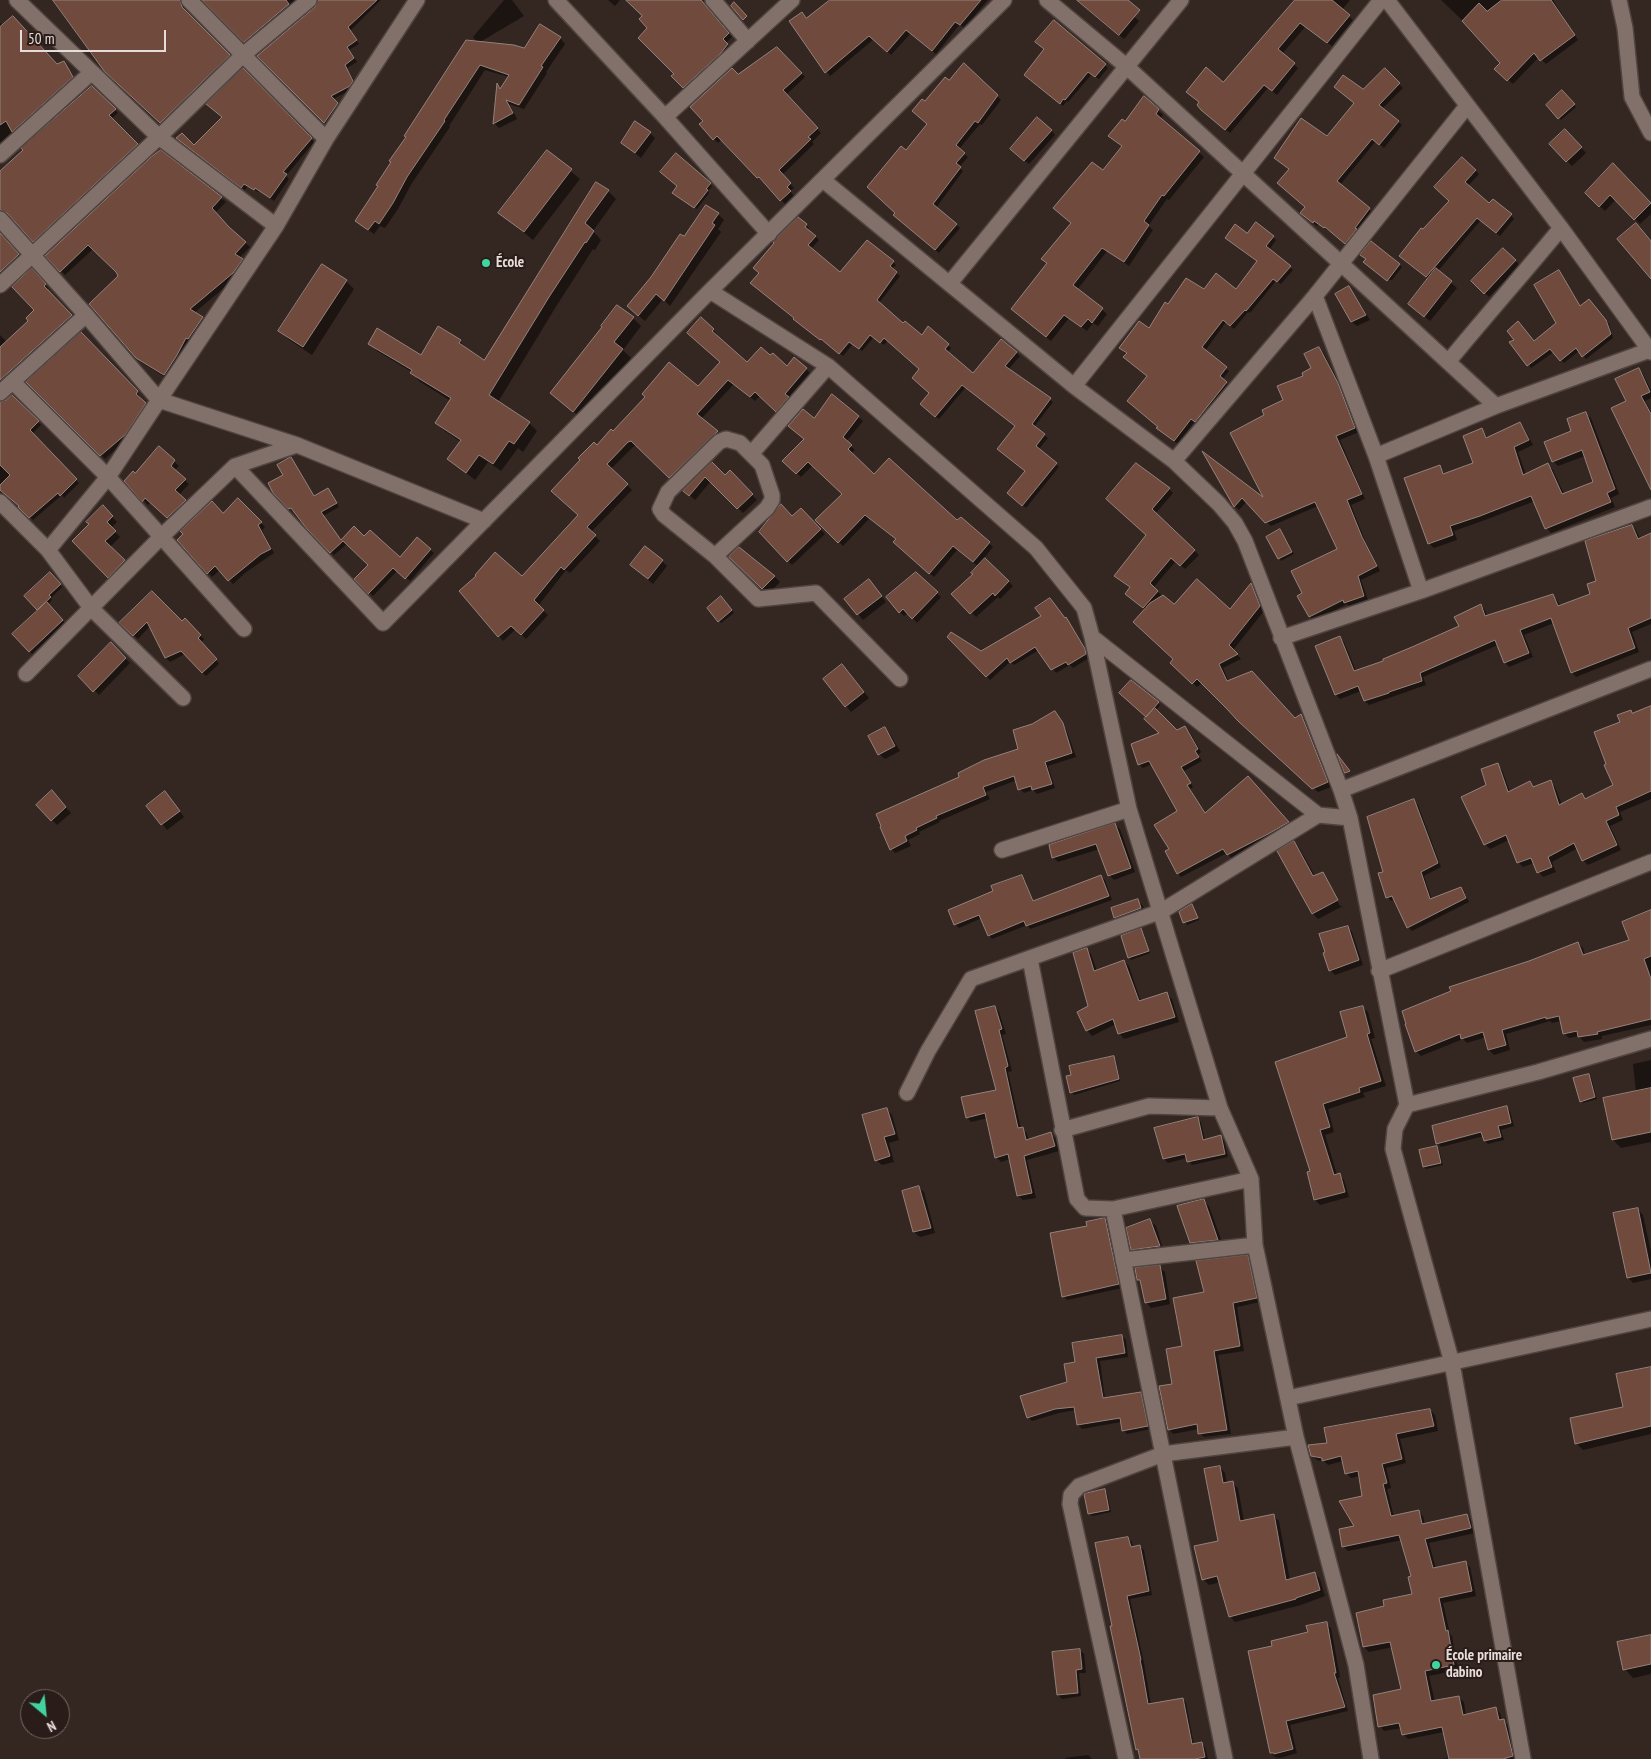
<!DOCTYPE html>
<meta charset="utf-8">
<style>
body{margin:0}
#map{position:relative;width:1651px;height:1759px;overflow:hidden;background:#342621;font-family:"PT Sans Narrow",sans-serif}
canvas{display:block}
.north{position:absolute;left:20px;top:1689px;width:50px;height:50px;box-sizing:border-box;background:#2a1c18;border:1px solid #756965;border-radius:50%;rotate:152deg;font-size:14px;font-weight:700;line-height:20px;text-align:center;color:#e6dcd9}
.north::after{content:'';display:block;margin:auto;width:18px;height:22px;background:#41d4a1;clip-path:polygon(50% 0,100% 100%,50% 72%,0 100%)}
.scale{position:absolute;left:20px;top:30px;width:146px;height:22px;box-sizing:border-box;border:2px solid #e6dcd9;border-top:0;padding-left:6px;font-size:15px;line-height:18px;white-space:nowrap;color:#e6dcd9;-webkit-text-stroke:4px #2a1c18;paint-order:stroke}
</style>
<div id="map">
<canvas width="1651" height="1759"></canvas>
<div class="north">N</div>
<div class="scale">50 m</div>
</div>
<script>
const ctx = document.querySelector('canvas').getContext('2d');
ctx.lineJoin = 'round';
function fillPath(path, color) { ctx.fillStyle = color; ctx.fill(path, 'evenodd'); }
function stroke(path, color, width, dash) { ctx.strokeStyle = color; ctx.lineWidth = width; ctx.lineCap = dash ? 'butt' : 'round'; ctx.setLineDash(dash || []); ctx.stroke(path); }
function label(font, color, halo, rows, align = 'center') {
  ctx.font = font + ' "PT Sans Narrow",sans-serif'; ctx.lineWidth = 4; ctx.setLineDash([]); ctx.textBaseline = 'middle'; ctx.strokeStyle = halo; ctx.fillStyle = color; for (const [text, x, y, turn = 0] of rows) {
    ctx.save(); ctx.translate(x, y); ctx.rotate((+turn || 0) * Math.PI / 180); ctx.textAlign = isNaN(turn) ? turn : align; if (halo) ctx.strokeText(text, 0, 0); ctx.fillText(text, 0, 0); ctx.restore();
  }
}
const shadow = new Path2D(`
 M54 0H184L185 11 232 59 164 125 106 71Z
 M204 0H301L248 44Z
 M319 0H381L350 31 359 44 349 50 357 62 347 68 356 84 353 89 333 99 341 107 328 126 259 56 316 8Z
 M504 0H512L524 16 480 42 525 50 560 38 565 44 546 72 547 73 524 109 509 104 517 119 499 128 494 123 498 86 501 89 509 77 485 70 449 126 450 127 412 183 398 209 385 228 380 226 374 234 356 221 477 42 473 37Z
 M608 0H620L615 6Z
 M627 0H699L732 37 726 43 730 48 687 90 673 76 675 74 649 28 644 16Z
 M832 0H988L964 28 960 24 936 54 911 33 891 55 874 39 830 76 790 21 807 19Z
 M1078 0H1116L1139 21 1124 39Z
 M1297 0H1350L1342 10 1353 20 1332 46 1305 27 1282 54 1298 68 1277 95 1268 88 1230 133 1207 114 1223 83Z
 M1441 0H1553L1578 40 1546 64 1539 57 1513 84 1496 69 1502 63 1463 21Z
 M0 23 57 65 64 62 75 80 0 149Z
 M777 48 805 77 786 95 821 133 812 142 814 144 782 175 794 188 790 191 794 196 785 204 722 139 718 143 714 139 738 76Z
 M964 65 1001 100 982 125 980 124 959 149 968 157 959 167 963 171 936 208 960 228 939 253 898 219 907 152 929 124 925 103Z
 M1105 65 1108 68 1099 79 1092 74 1068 102 1067 101 1063 106 1028 78Z
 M243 70 314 142 286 176 289 179 274 201 259 191 258 192 248 186 245 190 181 142 194 147 223 118Z
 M1385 70 1403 88 1382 109 1402 125 1384 148 1376 141 1340 185 1373 213 1349 246 1330 230 1329 231 1319 224 1317 226 1306 217 1307 207 1327 138 1356 103 1363 91Z
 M92 87 118 113 111 119 140 148 37 244 8 213 0 214V171Z
 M1562 92 1576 107 1561 120 1548 105Z
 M1145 98 1163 115 1160 119 1204 157 1169 200 1167 199 1148 226 1153 230 1129 266 1107 251 1077 290 1107 314 1098 326 1093 323 1087 331 1069 318 1051 341 1017 313 1103 172 1123 147 1115 141 1125 122Z
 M1051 130 1055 135 1029 164 1016 153Z
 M1565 131 1586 153 1572 166 1551 144Z
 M650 133 655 138 641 158 623 143Z
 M161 152 226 202 215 213 230 229 250 247 239 258 246 264 237 277 194 313 207 322 168 379 141 362 136 357 120 276 93 249 65 275 47 256Z
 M547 152 580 179 533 240 500 213Z
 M676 154 712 186 708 191 709 193 697 209 676 195 678 186Z
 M1462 158 1479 174 1468 186 1490 205 1511 215 1514 219 1500 236 1481 220 1438 271 1457 288 1430 321 1415 309 1429 279 1404 260 1423 231 1451 201Z
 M1613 165 1651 204V214L1640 224 1616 199 1605 211 1586 193Z
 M608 191 616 199 593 231 601 240 595 250 593 249 557 305 498 402 529 423 537 431 523 452 518 448 501 471 488 462 475 480 449 459 461 442 445 431 436 423 451 401 419 381 412 372 377 351 369 343 421 356 460 341 467 350 485 361Z
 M718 214 724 220 718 229 721 232 670 306 663 299 645 321 634 312 684 238Z
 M798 219 809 228 808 230 819 240 811 249 840 274 893 262 896 265 892 269 900 276 879 303 904 325 922 337 928 328 951 348 947 353 974 374 1002 340 1020 356 1008 370 1053 402 1034 427 1048 438 1039 449 1059 467 1026 508 1011 496 1027 471 1016 426 966 387 939 419 925 407 931 393 920 370 888 340 884 345 874 337 862 351 853 344 843 356 825 341 824 342 797 322 760 273Z
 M0 234 21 258 0 275Z
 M1247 235 1273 237 1276 240 1269 250 1293 270 1281 284 1276 281 1250 313 1248 312 1234 329 1226 322 1205 351 1229 371 1222 380 1230 386 1199 424 1195 421 1178 444 1161 431 1159 427 1149 376 1123 351 1149 329 1169 306 1204 291 1236 290 1258 262Z
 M1372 242 1402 267 1392 280H1387L1367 259Z
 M1503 250 1520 265 1489 297 1473 281Z
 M32 270 48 288 47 290 75 319 0 386V335L7 342 30 321 36 310Z
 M1559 271 1581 307 1592 303 1609 324 1613 338 1586 359 1579 351 1564 363 1554 352 1531 368 1516 340 1535 342 1558 323Z
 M346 281 354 289 312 355 288 339 280 331Z
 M1348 287 1353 292 1370 320 1357 326 1352 322 1336 295Z
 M633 318 641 326 623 350 631 358 582 419 552 393Z
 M702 319 717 334 716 336 747 364 806 369 811 374 789 399 792 402 781 415 760 396 755 401 734 384 701 419 721 436 675 481 636 445 633 447 611 469 632 490 591 532 600 541 570 573 566 570 538 606 548 615 526 639 516 629 503 641 499 636 522 578 579 515 597 446 613 433 698 388 722 363Z
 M81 334 140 396 138 398 148 408 129 437 105 459 28 382Z
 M1319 348 1323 352 1342 389 1359 432 1340 440 1365 499 1351 505 1366 543 1380 571 1361 580 1368 600 1349 606 1347 604 1314 621 1310 617 1299 596 1303 594 1339 550 1318 506 1271 526 1247 501 1239 510 1235 506 1206 455 1267 501 1266 415 1284 401 1313 369Z
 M1638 369 1643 374 1651 390V398L1645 401 1651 412V480L1628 401Z
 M12 396 41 425 32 434 79 483 64 498 62 495 33 520 20 506 0 488V403H3Z
 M833 396 863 421 846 442 855 450 851 454 875 476 957 522 961 518 993 547 984 558 1013 586 1000 599 998 597 976 617 953 594 974 574 979 567 958 549 934 577 899 546 897 539 870 518 843 546 816 520 843 494 813 465 801 477 784 461 806 440 815 420Z
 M1586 414 1591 418 1619 494 1611 498 1615 507 1551 533 1547 528 1535 501 1485 520 1454 531 1457 540 1434 548 1429 543 1439 467 1445 475 1475 464 1482 430 1488 438 1520 423 1524 428 1533 445 1518 452 1526 475 1548 465 1553 470 1564 494 1595 482 1585 456 1558 466 1553 461Z
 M160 448 179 466 174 471 189 484 179 495 189 505 172 522 151 502 148 505 126 481 136 475Z
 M291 458 315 497 328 490 332 493 339 507 323 516 342 541 364 537 400 558 417 539 434 553 410 581 398 570 373 596 356 579 370 565 347 544 334 555 308 528 295 511 293 512 274 492 284 476Z
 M712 463 725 477 730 472 757 500 743 513 711 481 695 500 685 491Z
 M1169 489 1173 493 1155 514 1199 555 1185 569 1176 561 1153 588 1174 606 1230 611 1251 585 1255 589 1264 611 1233 650 1241 659 1223 668 1229 682 1295 720 1301 715 1305 719 1331 787 1318 792 1244 725 1202 683 1197 687 1172 663 1175 659 1146 610 1130 598 1131 588 1120 580 1148 535 1112 503Z
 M238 500 265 527 262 530 274 553 245 573 233 584 220 570 212 577 179 540 184 534 223 514Z
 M103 507 117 522 111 528 120 537 110 547 129 566 114 582 73 541 91 524Z
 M801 510 825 534 792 565 760 532 793 518Z
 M1632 526 1636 530 1640 539 1651 534V624L1632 632 1639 652 1576 677 1572 672 1554 623 1524 635 1533 657 1509 667 1505 662 1498 645 1423 677 1426 685 1369 705 1365 701 1361 691 1340 699 1336 695 1317 647 1340 638 1344 642 1356 671 1385 661 1461 626 1481 605 1485 610 1487 616 1553 596 1557 600 1560 606 1592 595 1597 582Z
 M1280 530 1294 554 1281 561 1268 537Z
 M731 557 774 576 780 582 768 594Z
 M662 561 667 566 653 584 637 570Z
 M50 574 62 587 51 598 52 600 47 605 65 623 32 654 14 634 39 611 26 596Z
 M916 574 941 597 917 623 908 613 904 616 900 612Z
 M874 586 886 602 863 620 845 599Z
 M152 593 182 623 185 620 204 639 201 643 219 664 206 676 185 654 170 662 166 658 150 626 138 639 121 623Z
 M724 600 734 613 721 623 719 621Z
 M1043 616 1066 619 1088 654 1089 658 1073 668 1070 665 1056 673 1039 650 1014 665 1010 662 990 680 949 637 981 653Z
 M111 644 130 663 99 695 80 676Z
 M847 671 869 698 851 712 824 679Z
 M1121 693 1158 703 1160 705 1155 711 1177 732 1185 727 1189 731 1201 752 1198 755 1202 761 1184 771 1193 787 1190 789 1206 814 1252 781 1292 826 1272 838 1231 858 1227 853 1181 877 1178 873 1171 849 1179 812 1152 764 1143 768 1139 764 1161 734 1148 718Z
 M1651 708V799L1620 812 1623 820 1610 826 1621 850 1588 865 1583 860 1578 848 1552 862 1556 872 1543 877 1539 872 1534 863 1523 867 1518 862 1509 840 1490 849 1485 844 1488 786 1497 765 1502 770 1510 792 1529 783 1534 788 1550 782 1555 787 1562 805 1582 795 1586 799 1615 785 1621 722 1631 712 1633 714Z
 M1055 712 1066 729 1076 757 1048 766 1055 788 1037 794 1033 790 1024 793 1020 789 1017 780 986 792 990 799 939 821 940 822 919 832 920 834 908 840 911 846 895 853 891 849 881 828 1020 750 1032 725Z
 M884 728 890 734 900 751 885 759 879 754Z
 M57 798 71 813 57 825 38 805Z
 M170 798 184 817 167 830 148 806Z
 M1414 801 1418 805 1441 867 1424 876 1432 900 1460 888 1464 892 1469 902 1412 931 1408 927 1396 899 1391 901 1387 897 1384 873Z
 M1115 825 1120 829 1135 872 1114 880 1109 875 1100 849 1058 862 1053 857Z
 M1294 842 1299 848 1315 876 1323 874 1327 878H1325L1340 906H1343L1318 919 1313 914 1279 851Z
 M1021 876 1025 880 1034 902 1101 877 1105 880 1112 900 1030 929 1027 925 992 939 989 935 982 918 959 928 955 924 995 892Z
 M1138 901 1143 906 1146 914 1121 923 1115 917Z
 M1192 906 1199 920 1187 925 1180 912Z
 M1651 913V1025L1602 1036V1039L1584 1042 1579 1036 1569 1038 1564 1033 1561 1021 1552 1023 1550 1021 1506 1034 1510 1050 1494 1055 1489 1050 1486 1037 1467 1043 1463 1039 1421 1056 1416 1051 1529 962 1578 943 1583 948 1585 956 1630 941Z
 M1347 927 1352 932 1363 965 1335 975 1330 970Z
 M1141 930 1143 932 1150 953 1131 960 1129 957Z
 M1086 949 1091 954 1097 971 1124 961 1129 966 1141 1002 1167 994 1172 999 1179 1022 1124 1039 1119 1033 1116 1024 1092 1036 1087 1030 1090 1007Z
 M995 1007 999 1012 1006 1034 1002 1035 1012 1071 1008 1072 1021 1129 1027 1133 1029 1141 1050 1134 1055 1138 1059 1151 1027 1160 1036 1198 1023 1200 1018 1196 1010 1159 1001 1162 996 1157 988 1118 971 1122 967 1117 997 1091Z
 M1362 1007 1368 1012 1375 1038 1371 1039 1386 1086 1363 1093 1365 1097 1328 1109 1334 1132 1325 1135 1337 1175 1339 1174 1344 1180 1349 1197 1320 1205 1315 1200 1308 1173 1311 1172 1276 1063 1349 1038Z
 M1113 1057 1116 1060 1120 1081 1074 1095 1071 1092Z
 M1651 1060V1142L1621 1148 1613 1140 1636 1092 1633 1064Z
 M1589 1075 1591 1077 1597 1099 1583 1103 1581 1101Z
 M1507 1108 1510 1111 1514 1126 1501 1130 1504 1140 1488 1144 1485 1141 1484 1136 1441 1147 1438 1143Z
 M887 1109 892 1115 899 1140 889 1143 894 1162 882 1165 876 1160Z
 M1197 1118 1201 1122 1205 1140 1221 1137 1224 1141 1228 1157 1192 1165 1187 1158 1168 1163 1164 1159Z
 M1437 1148 1439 1150 1443 1165 1426 1169 1424 1167Z
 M918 1187 924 1192 935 1233 920 1237 914 1232 903 1192Z
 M1203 1200 1209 1206 1223 1245 1196 1248 1191 1242Z
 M1638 1209 1643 1215 1651 1252V1279L1633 1283 1628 1277Z
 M1105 1219 1109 1224 1122 1288 1067 1300 1063 1296Z
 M1150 1221 1156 1226 1164 1252 1138 1255 1132 1249Z
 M1247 1257 1252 1261 1260 1302 1237 1307 1244 1351 1218 1355 1231 1434 1204 1437 1200 1433 1199 1429 1173 1434 1169 1429 1174 1385 1184 1347Z
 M1159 1267 1165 1272 1170 1304 1151 1308 1146 1302 1142 1283 1138 1280Z
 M1122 1336 1126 1340 1128 1357 1100 1361 1105 1399 1140 1393 1144 1397 1151 1429 1127 1434 1123 1430 1121 1422 1082 1429 1078 1425 1076 1410 1059 1413 1032 1421 1028 1417 1068 1383 1076 1363Z
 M1651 1368V1434L1583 1450 1576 1443 1624 1408Z
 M1430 1410 1435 1415 1438 1431 1400 1439 1406 1463 1386 1468 1391 1488 1387 1489 1394 1517 1418 1511 1423 1516 1425 1525 1467 1516 1472 1521 1475 1533 1429 1543 1436 1569 1466 1563 1470 1567 1476 1596 1443 1603 1450 1634 1452 1636 1458 1670 1429 1676 1435 1702 1459 1698 1464 1702 1466 1716 1495 1708 1500 1713 1502 1721 1508 1725 1517 1759H1442L1450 1758 1444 1732 1408 1739 1403 1734 1402 1728 1384 1731 1380 1726 1403 1690 1393 1647 1369 1652 1364 1647 1358 1614 1386 1607 1414 1595 1412 1577 1402 1540 1348 1551 1343 1546 1356 1527 1364 1497 1360 1476 1351 1478 1346 1473 1343 1461 1328 1465 1325 1462 1317 1460 1312 1455 1328 1444Z
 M1220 1467 1225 1473 1227 1484 1232 1483 1238 1488 1244 1521 1273 1516 1279 1521 1290 1581 1315 1573 1320 1579 1325 1596 1301 1605 1235 1622 1230 1616 1220 1582 1209 1585 1203 1579 1220 1542Z
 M1105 1491 1107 1493 1111 1512 1092 1516 1089 1513Z
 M1128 1538 1132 1542 1133 1548 1140 1547 1144 1550 1152 1595 1130 1599 1144 1663 1151 1705 1183 1699 1186 1703 1194 1745 1201 1743 1205 1747 1208 1759H1141L1113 1627Z
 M1326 1624 1331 1628 1340 1677 1338 1678 1348 1711 1290 1725 1297 1753 1280 1758 1275 1757 1271 1753 1274 1647 1309 1633Z
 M1651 1637V1674L1633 1678 1625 1669Z
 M1080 1650 1084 1654 1086 1673H1079L1081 1696 1062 1699 1058 1695 1054 1653Z
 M1088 1755 1092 1759H1066L1065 1758Z`);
const building = new Path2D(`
 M53 0H180L182 7 230 55 160 123 105 72Z
 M202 0H286L289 4 244 42Z
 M318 0H377L348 27 357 40 347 47 354 58 345 65 353 81 350 86 331 96 338 103 324 123 257 56 315 7Z
 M626 0H701L729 33 723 39 728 44 720 54 683 88 671 76 674 74 638 38 647 28 639 19 642 16Z
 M830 0H981L960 25 955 22 932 51 906 30 887 52 869 36 825 73 789 21 802 12 806 18Z
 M1077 0H1128L1140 10 1119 35Z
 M1295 0H1332L1350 15 1327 43 1300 23 1278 49 1295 63 1272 91 1264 85 1225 130 1201 110 1197 105 1199 102 1186 92 1206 67 1223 82Z
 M1502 0H1551L1575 35 1540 61 1534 53 1507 81 1494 69 1500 63 1462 21 1479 3 1487 11Z
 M734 2 747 16 743 20 731 6Z
 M13 16 57 64 64 61 73 77 12 132 6 121 0 125V27Z
 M1054 20 1106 64 1095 77 1088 72 1065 100 1063 99 1060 104 1024 75 1044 49 1035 42Z
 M540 24 561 37 541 66 543 67 519 105 506 100 513 113 493 124 497 83 500 89 509 75 480 65 444 120 445 121 407 177 393 203 379 224 375 221 368 230 355 221 378 186 376 185 391 162 389 161 406 137 404 136 466 40 514 45 524 48Z
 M777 47 802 73 783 90 818 128 808 137 811 139 779 170 791 183 787 187 791 191 780 201 759 177 757 178 717 136 713 140 699 124 703 121 690 107 732 68 738 74Z
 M964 63 998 95 978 123 975 121 956 145 965 153 956 163 961 167 933 204 957 224 935 250 893 215 895 213 867 187 901 146 906 150 927 124 912 111 922 99 925 101 945 77 949 80Z
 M243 68 312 138 283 172 287 174 270 198 255 188 254 190 244 184 241 188 176 138 182 133 194 145 222 117 206 104Z
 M1385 68 1400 83 1379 105 1399 121 1379 145 1372 139 1337 181 1370 208 1355 228 1357 229 1345 244 1325 227 1324 228 1314 221 1313 223 1300 213 1305 207 1277 183 1289 169 1274 158 1301 118 1327 136 1354 103 1334 87 1343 75 1363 89Z
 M92 86 116 109 109 115 138 144 33 242 7 213 0 210V171L23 150 21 148Z
 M1562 90 1575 104 1558 119 1546 105Z
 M1144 96 1159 109 1156 114 1200 151 1164 196 1162 195 1144 221 1149 225 1124 262 1102 248 1073 285 1103 308 1092 323 1088 319 1081 327 1064 315 1046 337 1011 309 1047 263 1041 259 1071 223 1053 208 1092 162 1103 170 1122 146 1108 136 1122 119 1125 121Z
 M1037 117 1052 130 1024 161 1010 149Z
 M635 121 651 132 635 153 621 143Z
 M1565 129 1582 147 1566 162 1549 144Z
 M161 150 222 197 212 208 229 227 246 242 235 254 243 259 233 273 190 309 203 317 188 339 186 338 177 355 164 375 136 358 89 304 118 276 116 272 88 245 60 272 45 256 151 157Z
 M547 150 572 169 524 232 498 213Z
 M676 153 711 183 706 189 708 190 694 208 672 193 677 186 660 172Z
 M1462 157 1476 170 1465 182 1489 203 1493 199 1512 214 1496 233 1477 218 1426 277 1399 256 1421 228 1423 229 1449 201 1434 187Z
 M1613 163 1651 203 1634 220 1610 195 1599 207 1585 193Z
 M596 182 609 190 585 223 594 231 586 243 585 242 549 297 489 395 530 422 514 444 509 441 493 464 479 455 466 473 447 459 461 440 435 423 451 398 410 373 412 370 368 344 377 328 421 355 438 326 461 340 459 343 484 360Z
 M706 205 719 213 712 223 715 225 664 301 656 294 638 316 627 306 651 277 680 234 684 236Z
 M798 217 807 224 805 227 816 236 808 245 840 272 867 240 894 261 890 266 897 272 877 300 903 323 905 321 922 335 928 326 949 344 945 349 973 373 1001 339 1017 352 1005 366 1051 398 1032 424 1045 434 1036 446 1057 463 1022 506 1007 493 1025 471 997 449 1015 426 962 385 935 417 920 404 929 393 912 378 919 369 884 338 880 343 870 335 859 349 849 342 839 354 821 339 820 340 793 319 794 318 750 283 759 273 753 268 774 243 773 242Z
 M1256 222 1274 236 1266 246 1291 266 1277 282 1273 279 1246 311 1245 310 1230 326 1223 320 1202 347 1227 367 1220 376 1227 382 1195 422 1191 419 1174 441 1156 428 1158 427 1127 401 1147 376 1123 357 1127 353 1119 348 1139 321 1149 328 1165 302 1168 304 1186 278 1204 289 1216 273 1236 289 1257 261 1225 238 1235 224 1247 233Z
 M1636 223 1651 241V279L1617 239Z
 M0 233 19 254 0 272Z
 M1371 241 1400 264 1387 281 1363 262 1366 259 1360 255Z
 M1503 248 1516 260 1484 294 1471 281Z
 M322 264 347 280 303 347 278 331Z
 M32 268 46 284 44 286 72 315 0 380V347L28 321 26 318 34 310 12 287Z
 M1436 268 1452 281 1424 317 1408 304Z
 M1559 270 1580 306 1589 299 1606 320 1611 334 1582 357 1576 348 1560 361 1550 349 1527 366 1509 342 1514 340 1507 331 1518 321 1534 341 1556 323 1534 285Z
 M1349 286 1366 315 1351 322 1335 294Z
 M617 305 634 317 614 342 623 349 573 412 550 393 602 327 601 326Z
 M701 317 714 329 712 331 747 362 761 347 770 355 773 353 787 366 794 357 807 368 785 394 789 397 776 412 755 392 750 397 728 380 697 414 718 431 669 478 631 441 628 442 607 464 628 484 587 527 596 535 564 570 561 567 534 600 544 610 521 635 511 626 498 637 459 591 476 576 475 575 495 552 522 576 578 515 551 491 580 460 578 458 594 442 597 445 611 429 613 431 645 397 642 394 669 362 698 386 720 362 687 333Z
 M81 332 138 391 136 394 146 403 126 434 100 456 26 382Z
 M1319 347 1338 383 1355 428 1336 436 1362 494 1347 500 1362 537 1377 566 1358 576 1364 596 1344 603 1343 600 1309 617 1297 596 1302 593 1291 571 1337 549 1315 502 1265 523 1242 498 1234 507 1202 451 1263 497 1230 433 1264 415 1262 410 1283 400 1277 386 1303 376 1302 373 1311 368 1304 354Z
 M1639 368 1650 392 1641 396 1651 414V490L1611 408 1626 401 1615 379Z
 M832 394 859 416 843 437 852 445 848 449 874 474 889 458 957 520 961 517 990 542 973 562 953 546 929 574 893 542 896 539 865 515 838 543 815 520 842 494 808 462 796 474 782 461 804 439 788 426 803 409 814 418Z
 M12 395 39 421 30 430 77 479 60 496 58 493 29 518 18 507 19 506 0 490V485L10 475 0 465V402L6 400Z
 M1586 412 1615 489 1607 493 1611 502 1545 529 1531 496 1480 516 1450 526 1453 535 1428 544 1404 478 1440 465 1443 474 1473 463 1463 436 1482 428 1486 438 1520 422 1529 440 1514 447 1523 475 1548 463 1562 494 1593 482 1582 450 1552 462 1544 442 1571 431 1567 419Z
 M159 446 175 460 171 466 186 479 175 490 186 500 167 518 145 498 142 502 124 481 133 471 135 473Z
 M291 457 314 496 328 488 337 503 321 512 341 540 354 526 364 536 370 530 400 557 417 537 431 549 405 579 393 568 368 594 354 579 368 565 343 541 330 553 307 529 291 508 288 509 273 493 268 483 283 475 277 465Z
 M712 462 725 475 730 470 753 494 737 509 705 477 689 496 683 491Z
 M1136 463 1170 488 1152 509 1195 550 1180 566 1171 558 1150 583 1158 591 1143 608 1125 594 1130 587 1114 576 1146 535 1106 499Z
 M238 498 262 522 258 525 271 549 261 554 228 581 215 566 207 574 177 540 183 534 180 531 212 501 223 513Z
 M781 504 792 516 801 508 821 529 787 562 759 532Z
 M103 505 113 516 107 522 116 531 105 541 125 560 108 578 72 541 89 524 86 522Z
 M1632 525 1638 539 1651 533V618L1628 628 1635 648 1571 673 1551 618 1520 630 1529 653 1504 663 1495 640 1420 673 1422 681 1389 692V693L1364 701 1358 686 1335 695 1315 646 1340 636 1354 671 1383 661V659L1412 647 1459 626 1454 617 1481 604 1485 616 1553 594 1558 606 1590 594 1587 584 1596 581 1585 541Z
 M1280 529 1292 552 1278 559 1266 537Z
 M645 546 663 560 648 579 630 565Z
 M739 547 775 576 762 589 729 557Z
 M985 558 1009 581 995 596 993 593 970 614 951 594 973 574 971 573Z
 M50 572 61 584 49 595 51 597 37 610 24 596Z
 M916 572 938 592 912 619 903 609 899 613 886 597Z
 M869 579 882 596 857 615 844 599Z
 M1197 579 1230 609 1251 583 1260 606 1229 645 1238 654 1219 664 1227 681 1252 671 1295 718 1301 714 1328 782 1312 789 1238 721 1227 709 1197 679 1192 684 1170 663 1173 659 1133 622 1150 603 1163 595 1174 604Z
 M152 591 182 621 185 618 201 635 198 638 217 659 202 673 181 651 165 658 147 622 133 636 119 623Z
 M721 596 732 610 718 622 707 608Z
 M1050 598 1065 618 1066 617 1085 649 1086 654 1068 665 1066 662 1051 670 1035 647 1010 663 1007 658 986 677 947 637 951 632 981 651 1041 616 1035 608Z
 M47 602 63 620 29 652 12 634Z
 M111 642 126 658 93 692 78 676Z
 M842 664 864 692 845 707 823 679Z
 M1131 680 1159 702 1146 717 1119 693Z
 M1651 706V791L1616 807 1619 815 1606 821 1617 845 1582 861 1574 843 1548 857 1552 867 1537 873 1531 858 1517 863 1506 835 1484 845 1461 797 1486 785 1481 769 1498 763 1508 792 1530 781 1533 787 1551 780 1559 805 1582 793 1585 799 1613 785 1604 765 1606 764 1594 732 1620 722 1617 715 1631 710 1632 713Z
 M1155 708 1177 730 1185 726 1198 749 1195 751 1199 757 1181 767 1191 783 1187 785 1205 813 1248 776 1289 822 1268 834 1227 855 1223 849 1177 874 1165 851 1169 849 1154 825 1177 811 1149 761 1138 765 1131 744 1159 733 1144 719Z
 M1055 711 1063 723 1072 753 1045 762 1052 784 1032 790 1031 786 1018 790 1014 776 983 787 986 795 936 816 937 818 916 828 917 830 905 836 907 841 890 850 880 827 881 826 876 814 959 777 958 773 984 760 1018 749 1013 730 1032 724Z
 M885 727 895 746 878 755 868 736Z
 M1337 754 1350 771 1345 773Z
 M52 790 66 807 51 821 36 805Z
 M165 791 180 811 161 825 146 806Z
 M1414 799 1438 863 1421 872 1430 899 1461 887 1466 898 1407 928 1392 896 1386 898 1378 873 1383 872 1367 817Z
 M1115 823 1131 868 1108 876 1096 844 1052 858 1049 845Z
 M1294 841 1313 876 1323 872 1338 900 1312 914 1277 851Z
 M1022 875 1033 901 1101 875 1109 896 1026 926 1024 921 988 936 979 915 954 925 948 910 993 891 991 886Z
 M1138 899 1141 908 1114 918 1111 908Z
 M1192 904 1198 918 1183 923 1179 912Z
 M1651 910V956L1644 959 1651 979V1019L1597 1032 1598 1034 1578 1037 1577 1031 1563 1034 1559 1016 1546 1019V1017L1502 1030 1506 1045 1488 1050 1483 1032 1461 1039 1460 1034 1415 1052 1405 1024H1406L1402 1011 1451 991 1449 987 1529 961 1578 942 1583 955 1629 940 1622 922Z
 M1348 926 1359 960 1329 971 1323 953 1325 952 1319 934Z
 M1141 928 1149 951 1128 958 1121 936Z
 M1087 948 1094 971 1124 960 1139 1001 1167 992 1175 1017 1118 1034 1113 1019 1086 1031 1077 1012 1088 1006 1073 953Z
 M995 1006 1002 1029 999 1030 1008 1066 1005 1068 1018 1128 1023 1127 1026 1140 1051 1132 1055 1146 1024 1156 1032 1193 1017 1196 1008 1154 995 1158 985 1113 966 1118 961 1097 996 1090 975 1011Z
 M1363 1006 1370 1033 1367 1034 1381 1081 1359 1088 1360 1092 1323 1104 1330 1127 1320 1130 1334 1175 1340 1173 1345 1192 1314 1200 1307 1172 1310 1171 1275 1062 1347 1037 1340 1012Z
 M1114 1056 1119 1079 1070 1093 1066 1076 1071 1075 1069 1066Z
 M1589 1074 1595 1097 1580 1102 1573 1078Z
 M1651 1088V1132L1612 1140 1603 1098Z
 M1507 1106 1511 1123 1498 1126 1501 1137 1484 1141 1481 1132 1436 1144 1432 1126Z
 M887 1108 895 1134 884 1137 890 1156 875 1161 862 1115Z
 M1198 1117 1203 1140 1221 1135 1225 1154 1187 1162 1185 1154 1163 1159 1154 1128Z
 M1437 1146 1441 1163 1423 1167 1419 1150Z
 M919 1186 931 1228 913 1232 902 1191Z
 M1204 1199 1218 1240 1190 1243 1177 1206Z
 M1638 1208 1651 1273 1627 1278 1613 1213Z
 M1105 1218 1119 1284 1062 1297 1050 1233 1087 1226 1086 1222Z
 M1150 1219 1160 1246 1131 1250 1126 1228Z
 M1248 1255 1257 1298 1233 1303 1240 1346 1214 1351 1227 1430 1198 1434 1197 1424 1168 1430 1159 1386 1172 1384 1166 1349 1182 1346 1173 1298 1204 1292 1196 1261Z
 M1160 1265 1166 1299 1145 1303 1140 1280H1137L1135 1268Z
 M1122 1335 1125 1353 1096 1358 1103 1398 1141 1392 1148 1426 1122 1431 1120 1418 1077 1425 1074 1407 1055 1409 1027 1418 1020 1396 1067 1382 1064 1364 1075 1362 1072 1343Z
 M1651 1367V1426L1575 1444 1570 1418 1623 1407 1616 1374Z
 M1430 1409 1434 1426 1396 1434 1402 1459 1382 1464 1387 1483 1383 1484 1391 1516 1419 1510 1422 1524 1467 1514 1471 1528 1425 1539 1433 1568 1466 1561 1472 1591 1439 1598 1446 1631 1448 1630 1454 1665 1425 1671 1431 1701 1459 1696 1463 1715 1496 1707 1499 1720 1504 1719 1513 1756 1503 1759H1449L1442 1727 1402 1735 1399 1723 1378 1727 1373 1695 1401 1689 1390 1642 1363 1647 1356 1613 1384 1606 1383 1600 1412 1594 1408 1577 1411 1576 1399 1535 1342 1547 1339 1529 1354 1526 1339 1501 1362 1496 1358 1471 1345 1474 1341 1456 1322 1461V1458L1311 1456 1308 1445 1327 1443 1324 1428Z
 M1220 1466 1223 1483 1233 1481 1240 1521 1274 1514 1286 1580 1315 1572 1320 1590 1296 1598V1599L1229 1617 1217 1576 1202 1580 1194 1546 1218 1541 1204 1469Z
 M1105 1489 1109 1510 1088 1514 1084 1494Z
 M1128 1537 1131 1547 1140 1545 1149 1591 1127 1596 1141 1660H1140L1142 1669 1148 1704 1183 1698 1192 1744 1202 1742 1205 1757 1195 1759H1140L1138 1749 1136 1750 1110 1626H1112L1095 1543Z
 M1327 1622 1336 1673H1334L1345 1707 1286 1721 1293 1749 1274 1754V1753H1270L1248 1651 1272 1646 1271 1641 1308 1632 1306 1626Z
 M1651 1635V1664L1623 1670 1617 1642Z
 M1080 1649 1082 1669 1076 1670 1078 1693 1057 1695 1052 1652Z`);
const minor = new Path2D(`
 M17 0 159 137 276 226
 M189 0 326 139
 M417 0 326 139 276 226 159 400 297 445 484 521
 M556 0 665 117 769 234
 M713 0 748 41
 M1047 0 1126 66 1496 406
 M1387 0 1561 228 1651 352
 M1619 0 1625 28 1632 97 1651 133
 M665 117 792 0
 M0 155 91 73
 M823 180 1074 386 1174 461 1219 504 1235 523 1245 541 1341 790 1350 818 1407 1105 1395 1129 1393 1149 1452 1363 1523 1759
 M0 219 86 315 159 400 108 477 48 550
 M950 283 1181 0
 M0 285 159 137 243 55 309 0
 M710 291 828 366 1036 548 1084 608 1092 637 1318 815 1350 818
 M1315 296 1376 456 1421 591
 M1448 362C1485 317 1524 273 1561 228
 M13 382 108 477 244 629
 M1074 386 1381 0
 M0 393 86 315
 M726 439 740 443 762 465 772 495V500L767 508 715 556 664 515 660 509 668 492 719 442Z
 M752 453 828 366
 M1376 456 1496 406 1650 350
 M1174 461 1315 296 1467 106
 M235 466 383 623 710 291 1004 0
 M0 502 48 550 91 608 161 537 235 466 297 445
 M715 556 758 599 816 593 900 679
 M1092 637 1129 809 1220 1108 1251 1179 1255 1245 1296 1437 1356 1665 1371 1759
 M1281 638 1421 591 1651 507
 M26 674 91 608 183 698
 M1341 790 1651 669
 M1002 850 1129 809
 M1030 959 1077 1199 1085 1208 1113 1209
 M1379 971 1651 862
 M907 1093 928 1051 971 979 1162 911 1318 815
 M1407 1105 1538 1072 1651 1039
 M1062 1130 1149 1106 1220 1108
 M1123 1260 1255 1245
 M1288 1398 1651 1319
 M1126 1759 1070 1504 1071 1495 1079 1486 1163 1454 1296 1437
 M1225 1759 1113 1209 1251 1179`);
const markers = [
 [486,263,5,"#41d4a1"],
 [1436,1665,5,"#41d4a1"]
];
const poiNames = [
 ["École",496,263],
 ["École primaire",1446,1656],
 ["dabino",1446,1673]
];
fillPath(shadow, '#0007');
fillPath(building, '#6f4a3d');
stroke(building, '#94827c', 1);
stroke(minor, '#504440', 18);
stroke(minor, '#82716b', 15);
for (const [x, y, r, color] of markers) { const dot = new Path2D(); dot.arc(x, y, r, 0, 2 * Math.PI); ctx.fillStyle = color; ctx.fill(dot); stroke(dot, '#2a1c18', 2); }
label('bold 15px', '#e6dcd9', '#2a1c18', poiNames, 'left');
</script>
